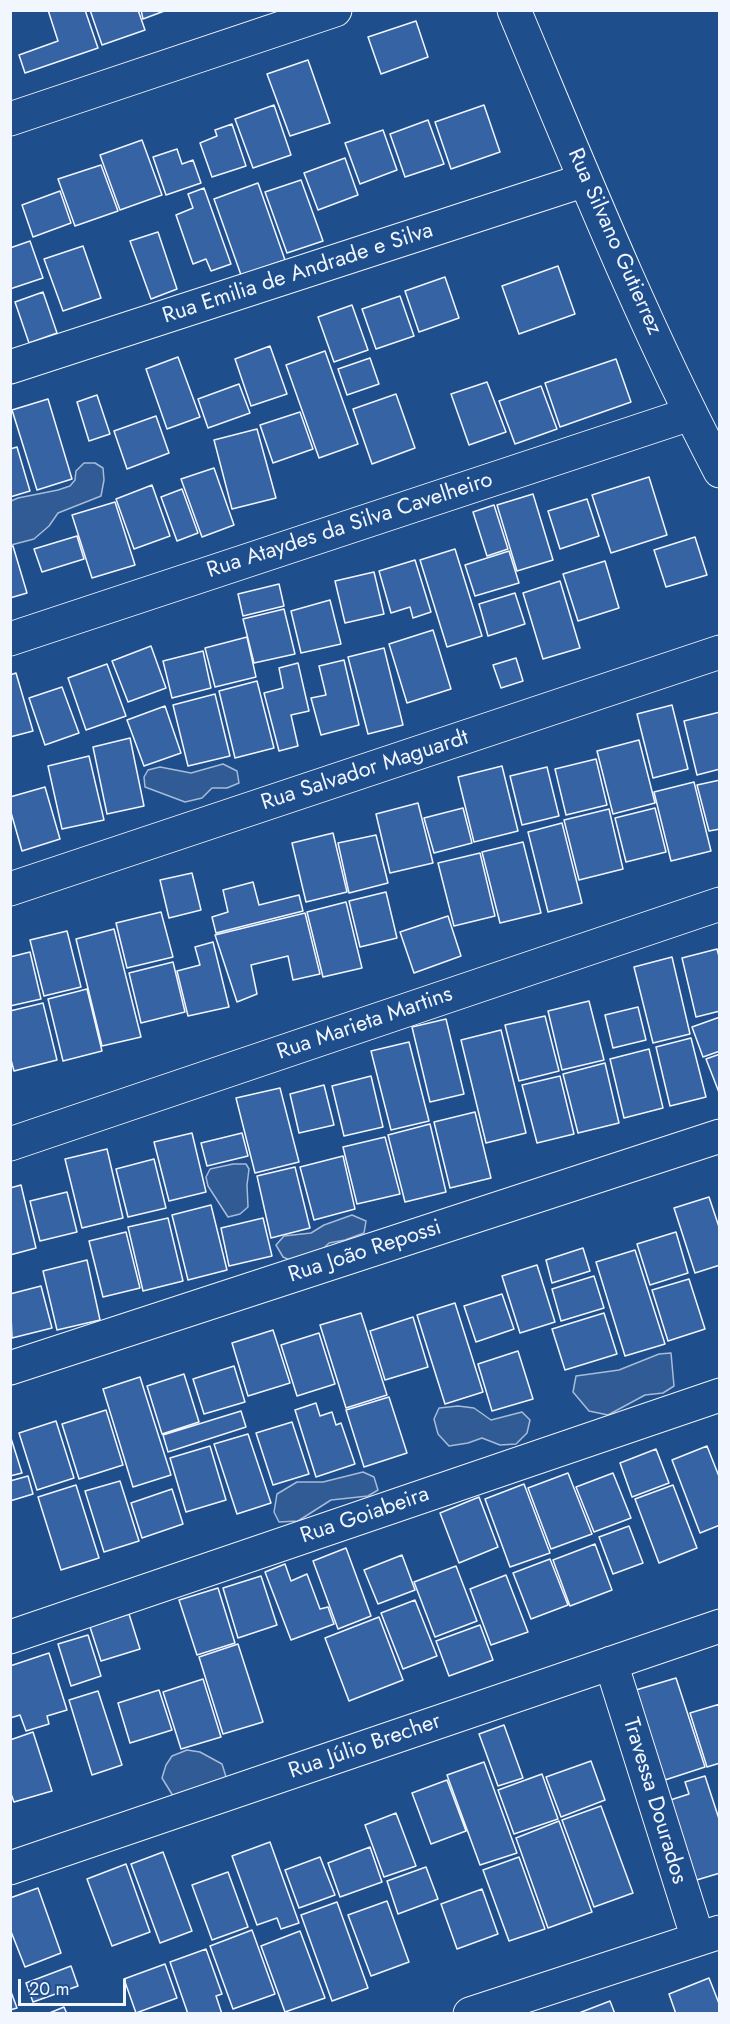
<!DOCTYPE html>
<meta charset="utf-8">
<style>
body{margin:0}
#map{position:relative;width:730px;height:2024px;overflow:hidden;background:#1f4e8c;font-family:Jost,sans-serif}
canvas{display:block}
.frame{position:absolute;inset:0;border:12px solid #f2f6ff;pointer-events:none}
.scale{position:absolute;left:18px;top:1979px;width:108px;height:27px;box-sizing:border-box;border:3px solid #f2f6ff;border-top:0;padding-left:8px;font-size:18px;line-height:21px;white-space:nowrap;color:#f2f6ff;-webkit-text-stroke:4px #1f4e8c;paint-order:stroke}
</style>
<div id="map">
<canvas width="730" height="2024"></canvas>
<div class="frame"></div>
<div class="scale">20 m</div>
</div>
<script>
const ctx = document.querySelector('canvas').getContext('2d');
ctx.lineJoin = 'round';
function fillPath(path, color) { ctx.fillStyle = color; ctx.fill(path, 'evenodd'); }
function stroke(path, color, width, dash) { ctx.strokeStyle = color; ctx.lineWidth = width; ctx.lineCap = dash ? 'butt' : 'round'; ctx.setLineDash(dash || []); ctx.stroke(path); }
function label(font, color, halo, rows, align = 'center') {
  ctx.font = font + ' Jost,sans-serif'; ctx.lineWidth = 4.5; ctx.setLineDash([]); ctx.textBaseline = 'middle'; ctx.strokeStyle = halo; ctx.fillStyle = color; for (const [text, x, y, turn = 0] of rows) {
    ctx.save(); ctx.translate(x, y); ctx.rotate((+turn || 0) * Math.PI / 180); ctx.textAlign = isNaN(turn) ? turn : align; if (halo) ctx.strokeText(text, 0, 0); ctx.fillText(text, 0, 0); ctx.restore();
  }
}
const built = new Path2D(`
 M84 463H95L103 468 104 480 101 496 58 513 49 526 34 539 11 545V501L18 498 58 490 70 486 75 480 76 471Z
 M223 764 237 771 239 783 227 788H212L202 798 185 802 145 787 144 777 148 770 160 767 191 773Z
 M233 1164H246L249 1169 247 1185 248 1207 240 1214 228 1217 208 1186 206 1177 210 1169Z
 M352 1215 366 1221 364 1233 345 1240 329 1243 318 1254 299 1264 283 1257 276 1245 284 1236 311 1233 324 1225Z
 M671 1353 674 1386 663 1393 645 1395 608 1415 589 1411 573 1392 576 1376 619 1370 659 1354Z
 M458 1406 474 1408 491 1420 522 1412 530 1420 527 1433 516 1444 500 1445 482 1438 468 1443 449 1446 438 1434 434 1419 439 1408Z
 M363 1472 374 1477 378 1490 368 1496 331 1500 298 1521 279 1522 274 1512 277 1494 297 1482H323Z
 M187 1750 200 1752 222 1764 227 1780 178 1804 162 1778 166 1765 172 1756Z`);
const building = new Path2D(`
 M48 10H85L98 48 25 73 19 55 58 41Z
 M90 10H138L145 30 102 45Z
 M141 10H167L143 19Z
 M416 21 428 57 381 74 368 37Z
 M308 60 330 123 290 136 267 74Z
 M274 105 291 155 253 168 235 119Z
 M484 105 500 152 451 169 435 122Z
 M428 120 444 164 405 177 390 134Z
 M232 124 246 166 212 177 200 143 217 136 215 130Z
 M383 130 397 170 360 184 345 143Z
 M142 140 162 195 120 210 100 155Z
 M177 149 182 164 193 160 201 183 166 195 153 157Z
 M345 158 358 195 318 210 304 173Z
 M101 165 118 211 75 226 58 179Z
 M301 180 323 241 287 253 265 192Z
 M258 183 285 260 241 275 214 199Z
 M204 188 231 264 211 271 206 259 193 264 176 215 193 208 188 194Z
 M60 191 71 223 33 237 22 205Z
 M158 232 177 289 151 299 130 241Z
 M30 241 43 278 10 289V248Z
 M83 246 101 298 63 311 44 259Z
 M558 266 575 314 519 334 502 286Z
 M445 277 459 318 419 332 405 291Z
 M43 292 57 333 29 343 15 302Z
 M400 296 414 336 376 349 362 309Z
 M352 305 368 350 334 362 318 317Z
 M270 346 287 394 251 406 235 359Z
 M325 351 358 444 319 458 286 365Z
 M178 357 200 417 167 429 146 369Z
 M370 358 379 384 347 395 338 369Z
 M616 359 631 402 560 427 545 383Z
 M487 382 506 432 469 445 451 394Z
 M239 384 250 413 208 428 198 399Z
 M541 386 557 429 515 444 499 401Z
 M396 394 415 448 372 464 353 409Z
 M97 395 110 434 89 441 77 402Z
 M48 399 72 479 37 490 12 410Z
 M300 412 313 449 273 463 260 425Z
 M156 416 169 453 127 469 114 431Z
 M257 429 276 498 232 509 214 440Z
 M17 447 30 491 10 497V449Z
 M214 468 234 525 202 537 181 479Z
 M649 477 667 535 611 553 592 495Z
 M152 485 170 536 134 549 116 499Z
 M182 489 198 533 177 541 161 497Z
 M533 494 553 560 517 571 497 505Z
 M587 499 599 536 560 549 548 511Z
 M115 502 135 565 92 578 72 515Z
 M494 505 508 549 487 556 473 512Z
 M77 536 84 559 42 572 34 549Z
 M695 537 707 575 666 587 654 550Z
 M13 546 27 593 10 598V547Z
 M455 549 482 636 447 647 420 560Z
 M509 551 519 583 475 596 465 565Z
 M415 560 431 612 413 618 410 607 391 613 379 571Z
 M605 561 619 608 578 621 563 574Z
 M374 572 384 614 345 623 335 581Z
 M560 581 580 648 543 659 523 593Z
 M279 584 284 606 243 616 238 594Z
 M515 593 525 624 488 636 479 604Z
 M330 600 341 644 301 653 291 611Z
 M284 609 295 654 254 663 243 619Z
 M433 630 451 689 407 703 389 644Z
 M247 637 256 677 215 687 205 648Z
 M151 646 166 688 128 702 112 661Z
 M384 648 403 725 368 734 348 657Z
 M203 651 211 688 172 698 163 661Z
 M516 658 523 681 501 688 493 665Z
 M344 660 359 725 321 735 311 698 326 695 319 666Z
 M298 663 309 711 291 715 298 746 279 751 264 693 283 688 279 668Z
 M107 664 126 716 86 730 68 678Z
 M16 673 33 731 10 737V675Z
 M257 681 274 748 235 758 219 691Z
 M62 687 79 733 45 745 29 698Z
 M215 694 230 756 188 766 173 705Z
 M672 705 688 769 653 778 637 714Z
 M165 706 181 753 144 766 127 720Z
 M720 712V769L697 775 684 721Z
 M130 738 144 806 107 814 93 747Z
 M639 740 655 803 613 814 597 751Z
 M89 756 104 820 62 829 48 766Z
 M596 759 607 805 566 815 555 769Z
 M502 766 518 831 474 842 458 777Z
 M547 767 559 816 522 825 510 776Z
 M720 780V829L709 831 697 785Z
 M694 782 711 851 671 861 654 792Z
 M45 787 60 839 22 851 10 809V797Z
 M418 803 433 863 390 873 376 814Z
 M463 808 472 843 434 853 424 818Z
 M655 808 666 852 626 862 615 818Z
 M609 809 623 869 579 880 564 820Z
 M562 823 582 903 548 912 528 832Z
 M333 833 347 892 306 902 292 843Z
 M376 835 388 883 349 893 338 843Z
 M523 842 541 913 500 923 482 852Z
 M480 853 495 916 454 926 438 863Z
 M192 873 201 910 169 918 160 880Z
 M253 882 259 905 299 895 303 911 216 933 212 917 228 912 223 890Z
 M386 892 397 938 360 947 349 901Z
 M346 902 362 968 323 977 307 912Z
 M161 912 173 957 127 968 116 923Z
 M305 913 320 974 293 980 288 956 251 965 257 994 237 1002 215 935Z
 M448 916 461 956 414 973 400 932Z
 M114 929 141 1037 102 1046 76 939Z
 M67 931 81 987 44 996 30 940Z
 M213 942 229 1007 188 1016 177 971 200 965 195 947Z
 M717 949 720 960V1011L696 1017 682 958Z
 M30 952 41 999 10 1006V957Z
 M672 957 690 1034 653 1043 634 967Z
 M173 962 185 1012 141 1023 129 973Z
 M87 989 102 1051 63 1061 48 999Z
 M589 1001 604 1060 562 1070 548 1011Z
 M43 1003 57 1060 14 1071 10 1056V1011Z
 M638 1007 646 1040 613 1048 605 1015Z
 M545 1016 559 1071 519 1081 505 1025Z
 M720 1017V1051L703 1057 692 1027Z
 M446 1019 464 1094 430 1102 412 1027Z
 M501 1030 526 1133 486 1143 461 1040Z
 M691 1038 706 1097 670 1106 656 1047Z
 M409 1042 429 1121 391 1130 371 1051Z
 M649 1049 663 1108 624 1118 610 1059Z
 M720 1054V1095L706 1059Z
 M605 1063 619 1123 578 1133 563 1074Z
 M371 1076 383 1127 344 1136 332 1086Z
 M560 1076 574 1134 537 1143 522 1085Z
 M324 1085 334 1125 299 1133 290 1094Z
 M280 1088 299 1162 255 1173 236 1098Z
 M475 1112 491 1178 450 1188 434 1122Z
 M430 1124 446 1192 405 1202 388 1135Z
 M192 1133 206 1192 169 1201 154 1142Z
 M242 1133 248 1156 207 1166 201 1143Z
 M385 1137 400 1194 357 1204 343 1147Z
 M107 1149 123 1218 82 1228 65 1159Z
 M343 1156 355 1209 314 1220 300 1167Z
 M154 1159 166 1208 128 1217 116 1169Z
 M295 1167 310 1228 271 1238 257 1176Z
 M21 1185 36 1248 10 1255V1188Z
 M67 1192 77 1232 40 1241 30 1201Z
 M709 1197 720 1230V1265L695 1273 674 1208Z
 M211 1205 227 1270 188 1280 172 1215Z
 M168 1218 183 1281 143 1291 128 1227Z
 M263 1218 272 1256 229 1266 221 1228Z
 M126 1232 140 1288 103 1297 89 1241Z
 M676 1232 688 1273 650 1285 637 1244Z
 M583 1248 590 1271 552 1283 546 1260Z
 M635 1250 665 1344 625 1356 596 1262Z
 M87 1260 100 1320 57 1330 43 1271Z
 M537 1265 555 1322 520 1333 502 1276Z
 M594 1276 604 1308 561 1321 552 1289Z
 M689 1279 705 1329 668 1341 652 1290Z
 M41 1286 52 1328 12 1338 10 1294Z
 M502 1294 514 1329 476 1342 464 1306Z
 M455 1303 483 1392 445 1404 417 1315Z
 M361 1313 387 1395 346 1408 320 1325Z
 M604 1313 617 1354 565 1370 552 1329Z
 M413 1317 428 1367 385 1380 370 1331Z
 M273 1330 290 1383 248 1396 232 1343Z
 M319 1333 335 1384 297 1396 281 1345Z
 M518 1351 533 1399 492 1411 478 1364Z
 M234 1366 245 1402 204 1414 193 1379Z
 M184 1374 199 1422 162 1434 147 1386Z
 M140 1377 171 1475 133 1487 103 1389Z
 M389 1397 407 1453 364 1467 346 1410Z
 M316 1403 320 1416 332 1412 336 1425 341 1423 355 1464 316 1477 295 1410Z
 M106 1410 123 1465 79 1479 62 1424Z
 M241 1411 246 1427 168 1452 163 1435Z
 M56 1421 74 1478 37 1490 19 1433Z
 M292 1422 309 1474 273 1485 256 1433Z
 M248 1434 271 1503 237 1514 214 1444Z
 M10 1435 22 1473 10 1476Z
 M210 1446 226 1500 186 1512 170 1458Z
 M707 1446 720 1479V1525L700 1533 672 1460Z
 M656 1449 669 1483 632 1497 620 1463Z
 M568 1473 592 1534 551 1549 528 1488Z
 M613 1473 631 1518 594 1532 576 1487Z
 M28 1476 33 1494 10 1501V1481Z
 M120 1481 139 1541 104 1552 85 1491Z
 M524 1484 550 1553 510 1567 485 1499Z
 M76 1485 99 1558 61 1570 38 1497Z
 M673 1485 697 1548 659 1563 635 1499Z
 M172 1489 183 1524 142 1538 131 1503Z
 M479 1497 498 1547 459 1563 440 1513Z
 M629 1526 643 1563 613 1574 599 1537Z
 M595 1544 612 1590 570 1606 553 1560Z
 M346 1548 371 1616 338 1629 313 1561Z
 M402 1555 415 1590 378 1604 364 1570Z
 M550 1559 568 1605 531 1619 513 1573Z
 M285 1564 291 1581 307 1574 320 1609 328 1607 334 1624 291 1640 265 1572Z
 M456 1566 477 1621 435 1637 414 1582Z
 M506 1575 528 1632 491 1645 470 1589Z
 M261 1576 277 1625 238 1638 223 1588Z
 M218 1588 235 1643 197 1655 179 1600Z
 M415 1600 437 1656 403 1669 381 1613Z
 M129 1614 140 1649 101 1661 90 1627Z
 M379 1617 403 1680 349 1701 325 1638Z
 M480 1625 493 1660 449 1676 436 1641Z
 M88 1635 101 1676 71 1686 58 1644Z
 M238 1644 263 1722 223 1734 199 1657Z
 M49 1653 67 1710 47 1716 49 1724 26 1731 20 1715 10 1718V1666Z
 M676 1678 705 1767 665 1780 636 1690Z
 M203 1679 221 1737 181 1749 163 1692Z
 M159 1690 172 1730 130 1743 118 1703Z
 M98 1691 122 1765 92 1775 69 1700Z
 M720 1704V1763L707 1767 690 1713Z
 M504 1725 523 1778 498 1786 479 1734Z
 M33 1732 52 1791 14 1802 10 1791V1740Z
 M591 1761 605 1800 561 1817 546 1777Z
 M484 1762 517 1853 480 1865 447 1775Z
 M542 1774 558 1819 514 1834 498 1790Z
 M705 1776 720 1822V1873L690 1882 664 1802 689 1794 685 1782Z
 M447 1780 466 1831 431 1844 412 1793Z
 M601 1806 633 1893 594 1907 562 1820Z
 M396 1813 416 1866 384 1877 365 1825Z
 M559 1821 592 1912 548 1928 516 1838Z
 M270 1842 299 1923 281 1929 277 1918 257 1925 232 1856Z
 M370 1847 382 1882 340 1897 328 1863Z
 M163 1852 192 1931 160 1943 131 1864Z
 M320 1857 335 1895 299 1908 285 1870Z
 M519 1857 545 1929 509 1941 483 1870Z
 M126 1864 150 1932 112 1946 87 1879Z
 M426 1867 438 1899 398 1914 387 1881Z
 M228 1872 248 1927 212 1940 192 1885Z
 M38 1888 61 1953 25 1967 10 1929V1898Z
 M482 1889 498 1934 457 1949 441 1904Z
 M387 1901 409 1962 371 1976 348 1915Z
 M337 1902 368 1988 332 2001 301 1915Z
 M252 1930 275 1994 233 2009 210 1946Z
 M300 1931 325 1998 285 2012 261 1946Z
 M206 1949 222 1994 216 1996 222 2014H188L170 1962Z
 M165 1964 177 1998 136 2013 124 1979Z
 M71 1966 78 1986 33 2002 26 1983Z
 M709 1978 720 2006V2014H676L669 1994Z
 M10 1989 17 2008 10 2010Z
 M610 2001 615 2014H580L579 2013Z
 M64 2007 67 2014H47Z`);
const minor = new Path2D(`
 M514 10C579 165 642 322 720 471
 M10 119 335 10
 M10 367 585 180
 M10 639 690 414
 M10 889 720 652
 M10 1144 720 904
 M10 1368 720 1136
 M10 1637 720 1395
 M611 1663 698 1939
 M10 1868 720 1626
 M470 2014 720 1932`);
const streetNames = [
 ["Rua Silvano Gutierrez",614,242,66],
 ["Rua Emilia de Andrade e Silva",298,274,-18],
 ["Rua Ataydes da Silva Cavelheiro",350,526,-18],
 ["Rua Salvador Maguardt",365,771,-18],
 ["Rua Marieta Martins",365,1024,-19],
 ["Rua João Repossi",365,1252,-18],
 ["Rua Goiabeira",365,1516,-19],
 ["Rua Júlio Brecher",365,1747,-19],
 ["Travessa Dourados",654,1801,73]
];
fillPath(built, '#305b95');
stroke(built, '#a8bbd7', 1.5);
fillPath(building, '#3563a3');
stroke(building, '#f2f6ff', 1.5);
stroke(minor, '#f2f6ff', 35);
stroke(minor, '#1f4e8c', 33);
label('22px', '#f2f6ff', '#1f4e8c', streetNames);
</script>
